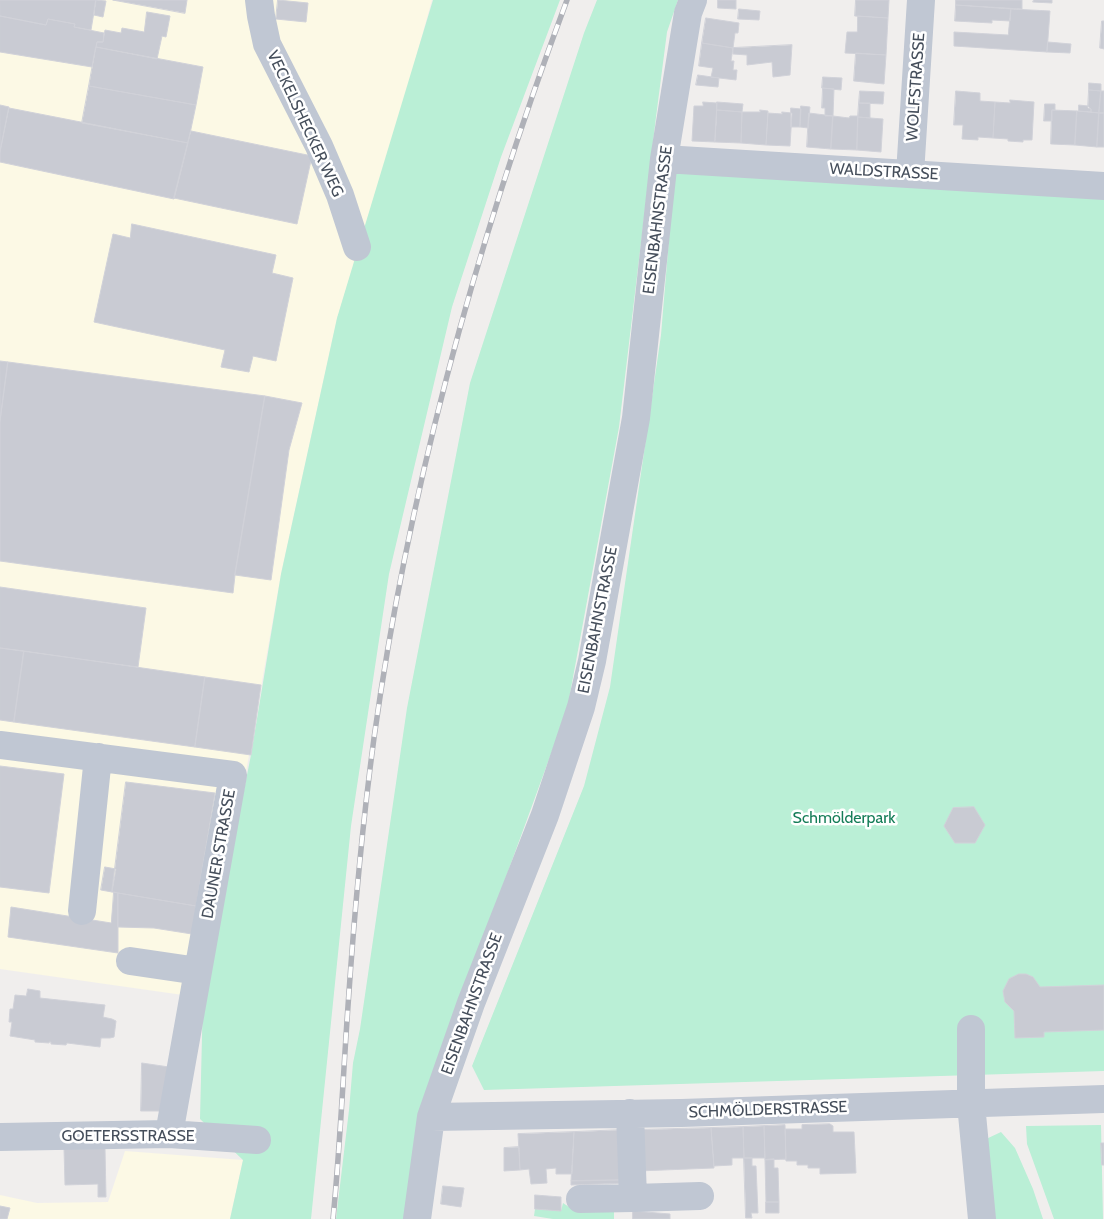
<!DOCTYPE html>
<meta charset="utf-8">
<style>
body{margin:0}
canvas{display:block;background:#f0eeed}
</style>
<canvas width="1104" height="1219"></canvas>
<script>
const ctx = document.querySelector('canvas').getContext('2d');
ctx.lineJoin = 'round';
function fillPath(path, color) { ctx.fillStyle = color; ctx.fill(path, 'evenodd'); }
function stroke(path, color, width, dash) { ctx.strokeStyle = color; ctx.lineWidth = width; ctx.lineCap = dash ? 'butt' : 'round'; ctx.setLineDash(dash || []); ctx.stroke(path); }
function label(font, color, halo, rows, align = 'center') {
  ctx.font = font + ' Cabin,sans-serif'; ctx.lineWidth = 5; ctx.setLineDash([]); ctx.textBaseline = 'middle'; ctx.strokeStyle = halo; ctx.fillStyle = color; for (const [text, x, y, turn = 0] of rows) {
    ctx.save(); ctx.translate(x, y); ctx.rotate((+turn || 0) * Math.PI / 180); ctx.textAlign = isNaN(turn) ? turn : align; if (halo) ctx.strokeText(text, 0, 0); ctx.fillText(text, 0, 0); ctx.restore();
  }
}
const commercial = new Path2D(`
 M0 0H432L410 79 337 319 281 574 243 789 183 995 0 969Z
 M125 1151 243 1160 230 1219H0V1195L37 1203 108 1202Z`);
const green = new Path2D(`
 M433 0H560L501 157 452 307 389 574 351 826 311 1219H230L243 1160 200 1119 203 995 251 755 281 574 337 318Z
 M597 0H678L667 32 656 117 619 427 567 710 495 907 411 1219H336L349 1110 353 1063 360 1029 407 708 470 383 584 33Z
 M675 167 1104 193V1071L484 1090 472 1066 584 786 610 687 661 335Z
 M1101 1125 1103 1219H1054L1027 1144 1026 1126Z
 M1001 1132 1015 1148 1033 1189 1043 1219H995L984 1140Z
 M563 1203 569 1207 614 1212V1219H553L534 1216 535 1209 561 1211Z`);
const building = new Path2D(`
 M0 0H96L91 30 74 27 75 24 48 19 46 25 0 16Z
 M96 0 106 1 103 17 94 15Z
 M113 0H187L185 13Z
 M278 0 308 3 306 22 276 19Z
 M718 0H736V9L718 8Z
 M856 0H889L888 18 855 16Z
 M956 0H1022V9L956 5Z
 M1034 0H1052V3L1033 2Z
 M956 5 1011 9 1010 21 992 20V23L955 21Z
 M739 9 760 11 759 20 738 19Z
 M1011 9 1050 11 1047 52 954 46V32L1008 35Z
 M147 12 170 16 166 37 162 36 157 59 96 47 97 42H103L105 30 121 33 122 28 144 32Z
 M0 16 46 25 48 19 75 24 74 27 104 33 103 42H97L92 67 0 52Z
 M858 16 888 18 886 55 845 53 847 32H857Z
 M706 18 739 23 738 33H735L733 48 702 43Z
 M1102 21H1104V49L1100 48Z
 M1048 42 1071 44 1070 53 1047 52Z
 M702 43 733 48 731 61H734L733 70H737L736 80 711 77 713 68 699 66Z
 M792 45 790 75 773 77 772 62 747 65V55L733 54V48Z
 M96 47 203 67 196 105 89 86Z
 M856 53 886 55 884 84 854 81Z
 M698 75 719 78 718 87 696 85Z
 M823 77 842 78 841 90 822 88Z
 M1089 83 1101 84V91L1089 90Z
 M89 86 196 105 188 143 82 123Z
 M823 88 834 89 833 116H825V108H822Z
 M1089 90 1101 91 1099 113 1091 112V109L1088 108Z
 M860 91 884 92 883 104 859 103Z
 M956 91 980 93V101L995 102 993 138 978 137V140L962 139 963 125H954Z
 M1101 91H1104V113H1099Z
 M1010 100 1034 102 1032 140H1023V142L1008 141V139L993 138 995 102 1010 103Z
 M703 102 717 103 715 142 692 141 694 106H703Z
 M717 102 743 104 742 112 717 110Z
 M859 103H870V118L858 117Z
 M1045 104H1055V110H1052V121H1044Z
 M0 105 9 107 0 152Z
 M1079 105 1088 106 1091 109V112L1079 111Z
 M801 106 810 107 808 128 800 127Z
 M9 108 188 143 174 199 0 162V152Z
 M791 108 801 109 800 127H791Z
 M717 110 742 112 741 143 715 142Z
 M760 110 768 111 766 145 741 143 742 112H760Z
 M1052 110 1077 111 1075 145 1051 144Z
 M1077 111 1099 113 1097 147 1075 145Z
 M782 112 792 113 790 146 766 145 768 113 782 114Z
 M809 113 833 116 831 149 807 147Z
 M1099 113H1104V147H1097Z
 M833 116 849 118 850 116H858L857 150 831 149Z
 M858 117 883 119 881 152 857 150Z
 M191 131 312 156 297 224 174 198Z
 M132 224 276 255 272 273 293 278 276 361 253 356 249 372 221 367 225 350 94 322 113 234 130 238Z
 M0 361 8 362 0 421Z
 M8 362 265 396 235 575 233 593 0 561V421Z
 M265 396 302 403 289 450 271 580 235 575Z
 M0 587 146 608 138 667 0 648Z
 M0 648 24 651 14 722 0 720Z
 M24 651 205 677 195 747 14 722Z
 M205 677 261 685 251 755 195 747Z
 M0 766 64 774 49 893 0 887Z
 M126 782 215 793 196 906 112 892Z
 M974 807 985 825 975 843H955L944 826 953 808Z
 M105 867 116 869 112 892 101 890Z
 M114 892 118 893V953L8 937 11 907 111 923Z
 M118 893 196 906 192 934 154 928 118 927Z
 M1019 974H1026L1033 977 1040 987 1104 985V1030L1044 1032V1037L1015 1038 1014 1011 1005 1002 1003 991 1009 979Z
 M28 989 40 991V998L105 1005 103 1017 112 1019 116 1021 114 1037 110 1038H101L100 1047 67 1043 66 1045 51 1044V1042H49V1043L35 1042V1040L10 1036 12 1022H9L10 1009H13L15 995 26 996Z
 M142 1063 169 1067 161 1111H141Z
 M830 1124 833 1126V1132H854L856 1173 820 1174V1168H808V1165H797V1161H786L785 1129H802V1125Z
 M785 1125 786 1159 765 1160 764 1126Z
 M764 1126 765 1158H744L743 1127Z
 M743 1127 744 1158H732V1165L714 1166 711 1128Z
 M711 1128 714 1168 638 1171 637 1130Z
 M623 1130 627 1180 571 1181 574 1132Z
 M574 1132 572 1174H556V1168L546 1169 547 1183 531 1184 529 1169 520 1170 518 1134Z
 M1101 1143H1104V1165H1102Z
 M519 1147 520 1170 504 1171V1148Z
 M105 1148 106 1197H98V1184L65 1185 64 1149Z
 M744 1158H752V1166H756L758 1213H751L752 1218H746Z
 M774 1159V1168H778L779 1202H766L765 1160Z
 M627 1180 628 1183 571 1185V1181Z
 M443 1186 464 1188 461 1207 441 1204Z
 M535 1195 561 1197V1211L535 1209Z
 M766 1202H779V1213H766Z
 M0 1206 10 1208 7 1219H0Z
 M633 1211 670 1214V1219H633Z`);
const minor = new Path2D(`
 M259 0 261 16 267 44 319 146 340 195 357 247
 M664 159 1104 186
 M910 174 921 0
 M0 745 233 775 169 1134
 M82 911 98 757
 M130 961 198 971
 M971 1029V1104L982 1219
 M630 1113 633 1198 700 1196
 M431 1117 681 1113 1104 1099
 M0 1137 169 1134 257 1140
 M580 1199 633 1198
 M417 1219 431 1117 471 1003 545 815 581 707 592 661 636 418 664 159 688 13 693 0`);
const rail = new Path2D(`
 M333 1219C340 1148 343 1077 348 1006 354 917 362 827 374 738 409 486 478 238 567 0`);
const streetNames = [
 ["WOLFSTRASSE",916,87,-86],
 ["VECKELSHECKER WEG",305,124,65],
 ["WALDSTRASSE",884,172,3],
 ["EISENBAHNSTRASSE",658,220,-83],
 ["EISENBAHNSTRASSE",598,620,-79],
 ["DAUNER STRASSE",219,854,-80],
 ["EISENBAHNSTRASSE",472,1004,-70],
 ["SCHMÖLDERSTRASSE",768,1110,-2],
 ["GOETERSSTRASSE",128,1136]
];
const parkNames = [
 ["Schmölderpark",844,818]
];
fillPath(commercial, '#fcf9e5');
fillPath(green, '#baefd6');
fillPath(building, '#c9cbd3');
stroke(building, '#d1d2d9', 1);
stroke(minor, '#c0c7d3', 28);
stroke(rail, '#afb1b8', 5.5);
stroke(rail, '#fff', 4, [11]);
label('16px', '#454e5b', '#fff', streetNames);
label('16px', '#157d58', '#fff', parkNames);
</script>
